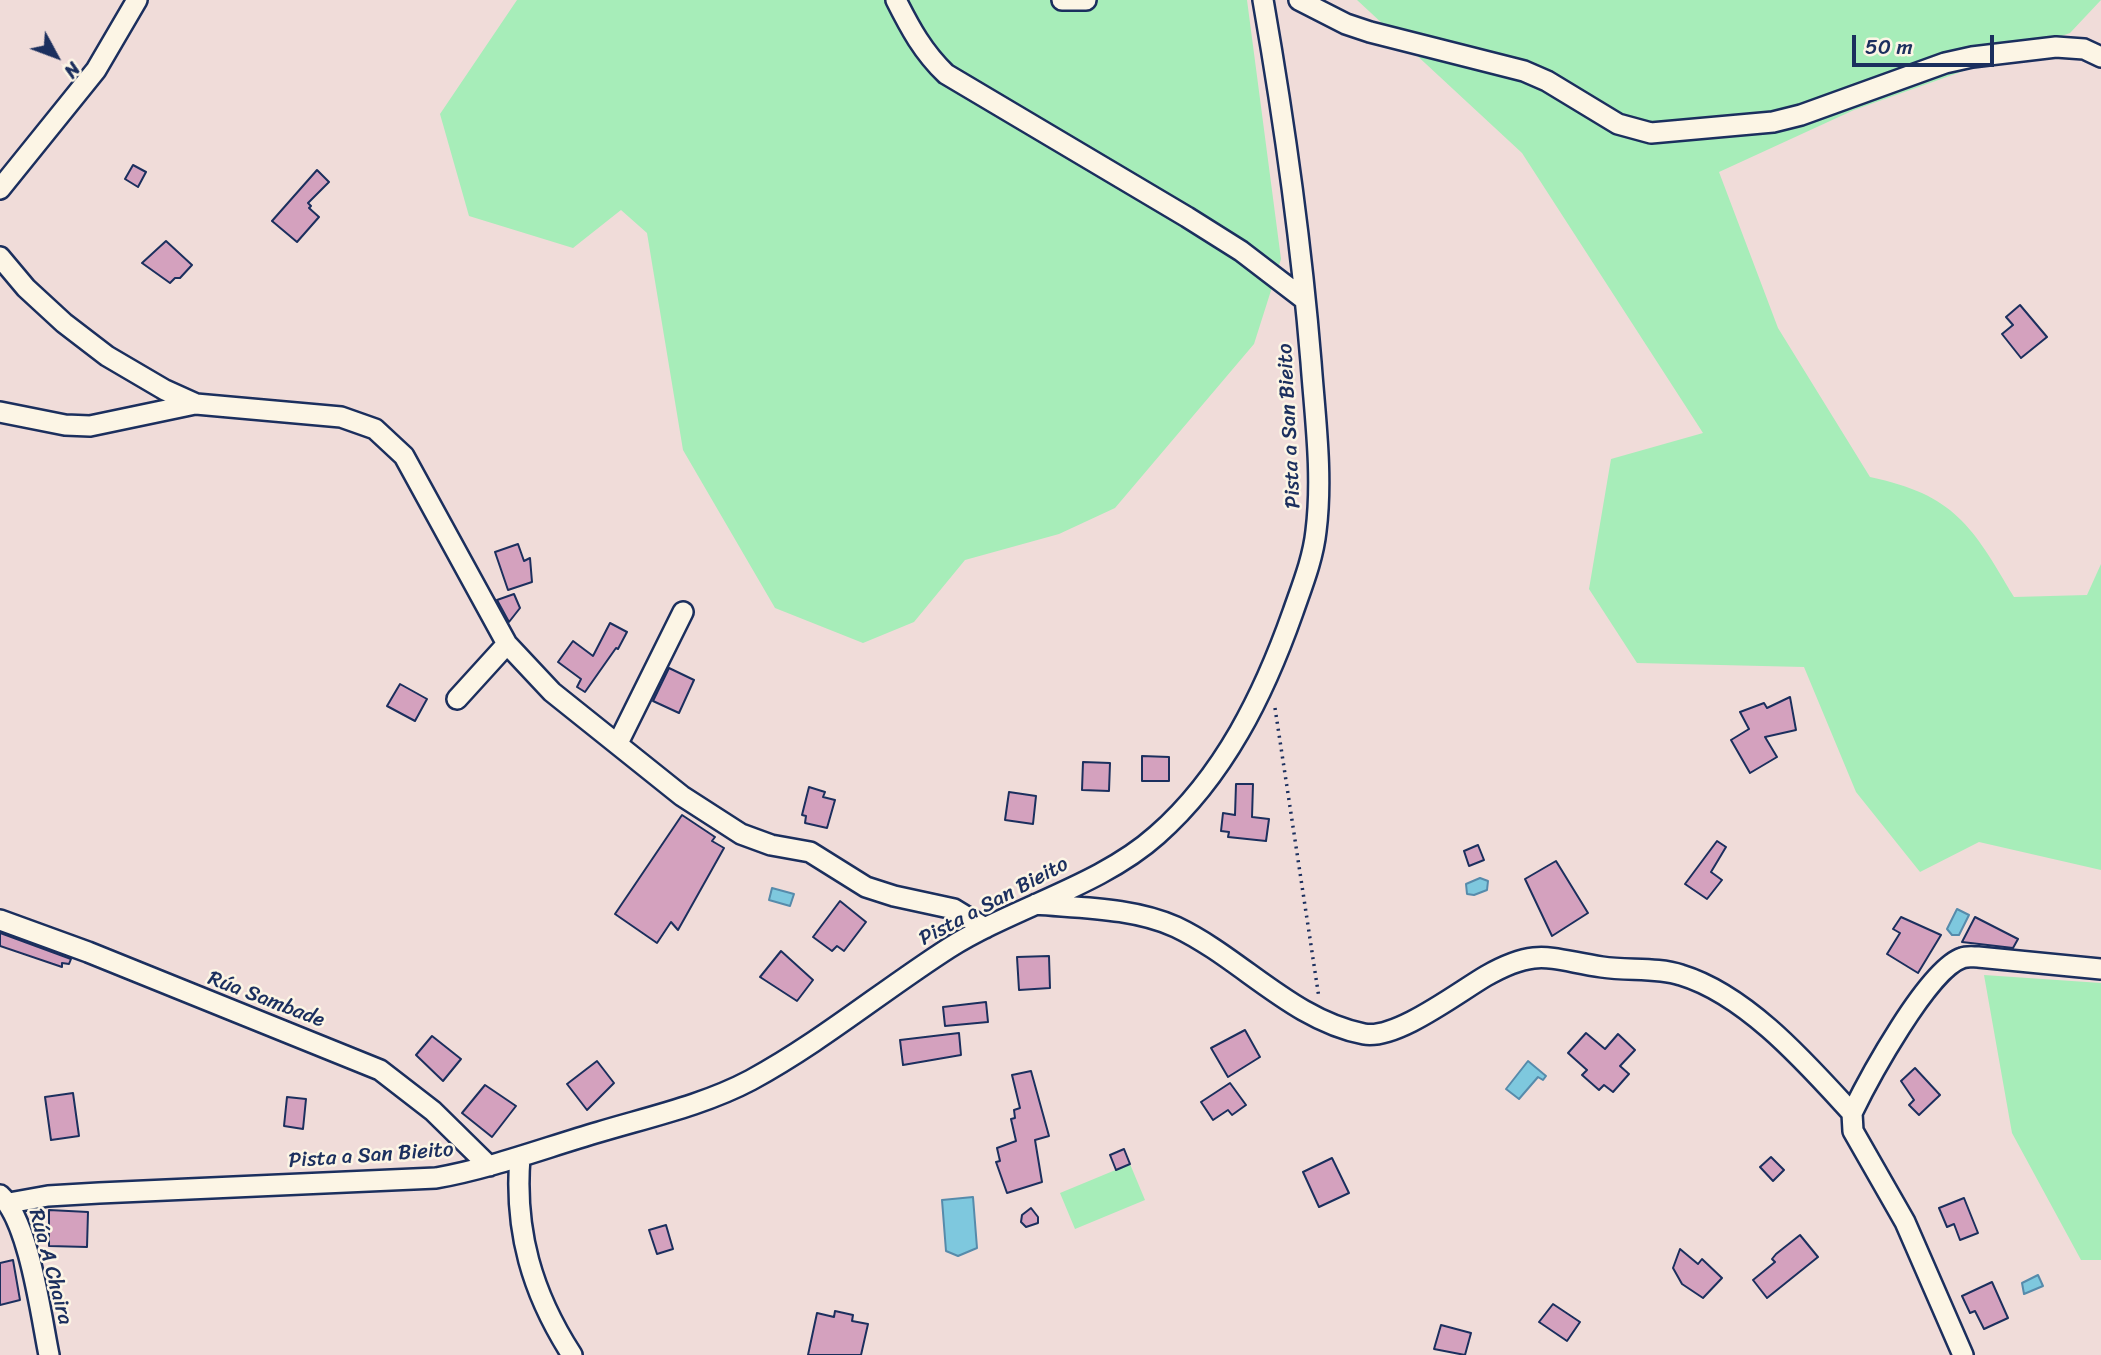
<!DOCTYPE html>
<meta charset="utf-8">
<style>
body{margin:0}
#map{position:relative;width:2101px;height:1355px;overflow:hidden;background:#f0dcd9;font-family:Sriracha,sans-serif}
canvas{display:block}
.north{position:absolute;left:21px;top:21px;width:70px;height:70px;-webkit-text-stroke:5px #fcf5e5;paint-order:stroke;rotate:131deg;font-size:19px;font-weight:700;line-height:28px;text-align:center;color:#1b2f5e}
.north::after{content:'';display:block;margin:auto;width:24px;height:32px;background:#1b2f5e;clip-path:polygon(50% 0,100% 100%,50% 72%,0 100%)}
.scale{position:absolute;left:1852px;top:35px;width:142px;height:32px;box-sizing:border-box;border:4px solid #1b2f5e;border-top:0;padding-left:9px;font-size:21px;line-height:24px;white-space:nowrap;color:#1b2f5e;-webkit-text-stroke:5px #fcf5e5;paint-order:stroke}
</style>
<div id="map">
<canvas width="2101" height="1355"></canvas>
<div class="north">N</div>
<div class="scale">50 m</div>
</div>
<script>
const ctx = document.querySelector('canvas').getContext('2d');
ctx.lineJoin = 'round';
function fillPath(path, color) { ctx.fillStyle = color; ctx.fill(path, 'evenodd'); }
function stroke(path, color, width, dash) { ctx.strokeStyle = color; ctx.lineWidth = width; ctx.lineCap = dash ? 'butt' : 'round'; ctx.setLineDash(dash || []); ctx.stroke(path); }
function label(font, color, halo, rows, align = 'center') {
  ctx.font = font + ' Sriracha,sans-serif'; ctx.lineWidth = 5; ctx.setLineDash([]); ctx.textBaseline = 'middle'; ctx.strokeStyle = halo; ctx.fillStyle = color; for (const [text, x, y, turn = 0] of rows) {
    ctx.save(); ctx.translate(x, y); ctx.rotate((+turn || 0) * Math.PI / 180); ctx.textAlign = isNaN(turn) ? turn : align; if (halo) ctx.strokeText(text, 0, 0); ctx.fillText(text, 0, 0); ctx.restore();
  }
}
const green = new Path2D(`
 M517 0H1247L1281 259 1254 344 1115 508 1059 534 965 560 914 622 863 643 775 608 683 450 647 233 621 210 573 248 469 216 440 114Z
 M1357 0H2101L2070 33 1854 110 1719 172 1778 328 1870 477C1955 495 1972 526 2014 597L2087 595 2101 564V870L1979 842 1920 872 1856 792 1804 667 1637 663 1589 589 1611 459 1703 433 1522 153Z
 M1984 975 2101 983V1260H2081L2012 1133Z
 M1130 1164 1145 1200 1075 1229 1060 1193Z`);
const water = new Path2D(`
 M1480 878 1488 881 1487 890 1474 895 1467 894 1466 884Z
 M772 888 794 894 790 906 769 900Z
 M1957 909 1969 915 1959 935H1952L1947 929Z
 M1528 1061 1546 1076 1543 1080 1538 1077 1519 1099 1506 1089Z
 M973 1197 977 1248 958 1256 946 1251 942 1200Z
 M2038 1275 2043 1286 2024 1294 2022 1283Z`);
const building = new Path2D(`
 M133 165 146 172 138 187 125 179Z
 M317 170 329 182 308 203 311 206 309 208 319 217 297 242 272 221Z
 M166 241 192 265 180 278H175L170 283 142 263Z
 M2020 305 2047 337 2021 358 2002 334 2013 325 2006 317Z
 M518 544 524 561 530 558 532 582 508 590 495 552Z
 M514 594 520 608 509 622 497 600Z
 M610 623 627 632 618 649 616 648 585 692 577 687 581 679 558 662 573 641 593 656Z
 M669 668 694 680 679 713 653 701Z
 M400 684 427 699 415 721 387 706Z
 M1790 697 1796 730 1765 737 1777 757 1750 773 1731 740 1749 729 1740 712 1764 703 1767 708Z
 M1142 756 1169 757V781H1142Z
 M1083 762 1110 763 1109 791 1082 790Z
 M1236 784H1253L1252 817 1269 819 1266 841 1228 837 1229 832 1221 831 1223 813 1235 815Z
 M809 787 825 792 823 797 835 800 827 828 805 823 806 816 802 815Z
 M1009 792 1036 796 1033 824 1005 820Z
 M682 815 715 837 712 841 724 848 678 930 671 922 657 943 615 914Z
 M1717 841 1726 847 1711 872 1722 880 1707 899 1685 884Z
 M1478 845 1484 860 1469 866 1464 851Z
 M1556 861 1588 913 1552 936 1525 879Z
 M840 901 866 922 844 951 837 946 832 951 813 937Z
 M1901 917 1941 935 1918 973 1887 954 1900 933 1893 929Z
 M1975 917 2018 939 2013 948 1962 942Z
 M0 933 71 959 69 964 62 963V967L0 946Z
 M781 951 813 980 797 1001 760 977Z
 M1049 956 1050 988 1019 990 1017 957Z
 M986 1002 988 1022 945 1026 943 1007Z
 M1245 1030 1260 1057 1228 1077 1211 1048Z
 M959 1033 961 1055 903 1065 900 1040Z
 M1586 1033 1605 1049 1618 1034 1635 1050 1620 1066 1629 1074 1613 1092 1604 1085 1599 1090 1582 1075 1587 1070 1568 1053Z
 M432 1036 461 1059 443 1081 416 1055Z
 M597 1061 614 1083 587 1110 567 1084Z
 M1915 1068 1940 1095 1919 1115 1909 1105 1914 1100 1901 1081Z
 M1031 1071 1049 1136 1035 1140 1042 1182 1007 1193 996 1162 1000 1161 997 1148 1016 1141 1011 1119 1015 1118 1014 1110 1020 1108 1012 1075Z
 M1230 1083 1246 1105 1232 1115 1228 1110 1213 1120 1201 1102Z
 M485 1085 516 1106 492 1137 462 1113Z
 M73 1093 79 1136 51 1140 45 1097Z
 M287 1097 306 1099 303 1129 284 1126Z
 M1124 1149 1130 1164 1116 1170 1110 1155Z
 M1771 1157 1784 1170 1773 1181 1760 1167Z
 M1332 1158 1349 1193 1319 1207 1303 1172Z
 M1964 1198 1978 1233 1960 1240 1954 1224 1947 1227 1939 1208Z
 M1031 1208 1038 1217V1223L1026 1227 1021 1222 1022 1215Z
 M49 1210 88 1212 87 1247 49 1246Z
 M666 1225 673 1249 657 1254 649 1230Z
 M1800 1235 1818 1257 1767 1298 1753 1280 1775 1262 1772 1259 1776 1254Z
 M1680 1249 1698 1264 1702 1259 1722 1278 1703 1298 1682 1284 1673 1268Z
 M13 1260 20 1300 0 1305V1263Z
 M1992 1282 2008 1318 1984 1329 1975 1311 1970 1313 1962 1296Z
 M1553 1304 1580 1322 1567 1341 1539 1322Z
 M835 1311 853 1315 852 1321 868 1324 861 1355H808L817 1313 834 1317Z
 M1441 1325 1471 1333 1465 1355 1434 1349Z`);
const path = new Path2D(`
 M1275 708 1319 998`);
const street = new Path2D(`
 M896 0C910 28 923 52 946 74L1187 217 1241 251 1305 300
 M1062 0H1086
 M1299 0 1346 24 1370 32 1524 71 1547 81 1618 124 1651 133 1773 122 1801 115 1945 63 1972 57 2056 47 2084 49 2101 57
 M0 189 96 70 137 0
 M0 257 26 288 64 323 107 356 165 390 196 404 341 417 375 429 404 456 507 644 552 692 682 796 741 834 771 845 810 852 866 887 894 896 954 909 985 928
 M0 412 65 425 90 426 195 404
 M457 699 507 644
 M618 743 683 612
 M1036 904C1082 908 1134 908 1176 927 1241 958 1292 1020 1364 1034 1396 1040 1457 993 1486 976 1537 947 1549 959 1602 967 1628 971 1657 967 1681 975 1747 995 1807 1064 1852 1113L1853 1131 1905 1222 1963 1355
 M0 920 88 952 380 1070 433 1111 489 1166
 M1852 1113C1868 1080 1928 969 1962 958 1967 956 1973 957 1978 957L2101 969
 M520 1157C514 1231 532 1293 572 1355
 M0 1195C29 1221 41 1316 49 1355
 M9 1203 48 1196 99 1193 436 1178C492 1168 544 1148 599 1132 649 1117 704 1105 751 1080 821 1042 882 991 949 948 1014 907 1100 886 1157 835 1224 776 1264 694 1293 612 1302 586 1313 559 1316 531 1323 475 1315 417 1311 362 1301 240 1284 120 1263 0`);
const streetNames = [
 ["Pista a San Bieito",1290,426,-93],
 ["Pista a San Bieito",994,902,-28],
 ["Rúa Sambade",266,1000,21],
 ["Pista a San Bieito",371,1156,-4],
 ["Rúa A Chaira",50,1267,75]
];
fillPath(green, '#a7edb9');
fillPath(water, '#7ec8de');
stroke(water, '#568bab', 2);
fillPath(building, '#d4a1be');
stroke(building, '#1b2f5e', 2);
stroke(street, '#1b2f5e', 24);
stroke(path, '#1b2f5e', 3.5, [2, 5]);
stroke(street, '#fcf5e5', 19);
label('21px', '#1b2f5e', '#fcf5e5', streetNames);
</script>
